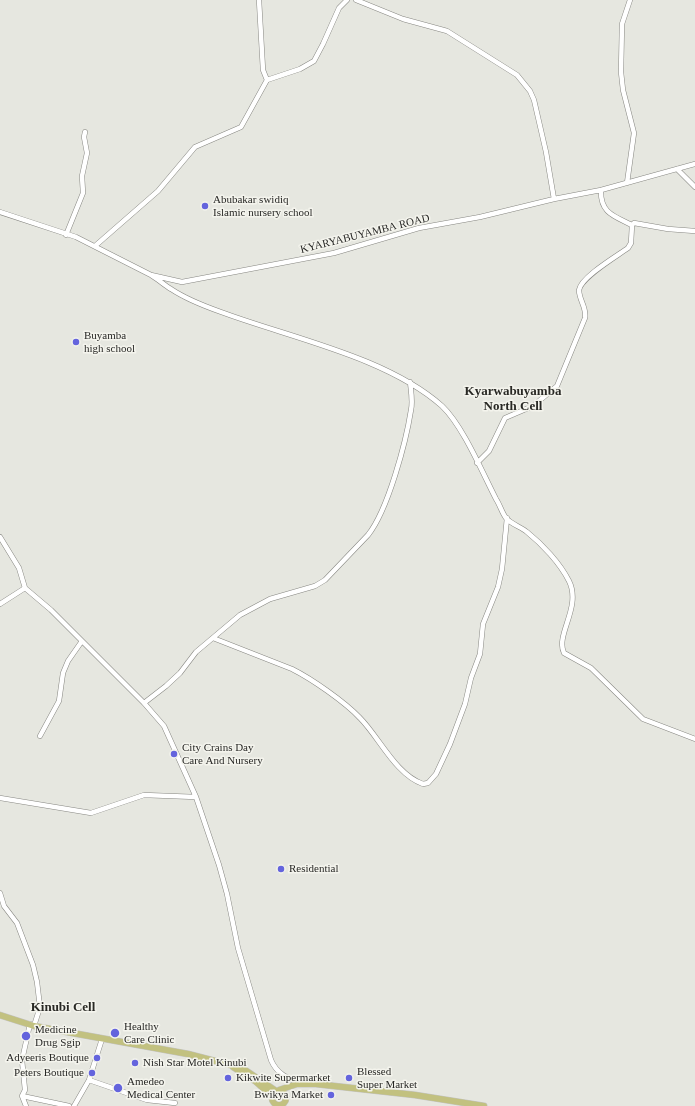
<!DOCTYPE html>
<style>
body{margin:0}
canvas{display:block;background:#e6e7e0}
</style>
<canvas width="695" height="1106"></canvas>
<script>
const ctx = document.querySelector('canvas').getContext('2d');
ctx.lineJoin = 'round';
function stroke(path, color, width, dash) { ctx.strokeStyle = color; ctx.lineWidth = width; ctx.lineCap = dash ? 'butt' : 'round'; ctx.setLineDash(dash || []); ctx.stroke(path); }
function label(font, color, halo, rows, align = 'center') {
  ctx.font = font + ' "Times New Roman",serif'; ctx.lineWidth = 3; ctx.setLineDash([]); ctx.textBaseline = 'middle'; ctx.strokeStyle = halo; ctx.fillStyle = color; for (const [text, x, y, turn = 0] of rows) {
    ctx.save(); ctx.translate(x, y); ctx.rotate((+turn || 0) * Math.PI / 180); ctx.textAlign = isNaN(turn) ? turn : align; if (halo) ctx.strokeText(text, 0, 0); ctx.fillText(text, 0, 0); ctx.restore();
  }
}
const minor = new Path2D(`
 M259 0 263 70 267 80 300 69 314 61 323 44 339 8 347 0
 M356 0 403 19 447 31 517 75 530 91 534 100 546 152 554 199
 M677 169 695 187
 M627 183 634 133 623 90 621 72 622 24 630 0
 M601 190C600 213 614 216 632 225L634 223 668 229 695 231
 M0 212 76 237 151 275 182 282 334 253 419 228 480 217 554 199 601 190 695 164
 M66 235 83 193 82 176 87 153 84 137 85 132
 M95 246 158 191 195 147 241 127 267 80
 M151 275C158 279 164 285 171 289 186 299 204 306 221 312 291 338 387 357 442 406 463 426 482 472 496 499 500 505 502 513 506 518 511 524 521 527 527 532 542 544 560 563 569 581 582 607 555 635 564 653L591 668 643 719 695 739
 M477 463 489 451 505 418 533 406 557 386 585 318C587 308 579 300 579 290 581 277 617 256 628 248L631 243 632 225
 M0 537 19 568 25 588 51 610 144 703 164 726 196 797 219 865 227 894 238 948 271 1060C277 1074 287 1078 300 1083
 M0 604 25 588
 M213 638 292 669C312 679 345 702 360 718 379 737 396 775 423 784L428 783 436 774 450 744 465 704 471 678 480 654 483 624 498 587 502 569 507 518
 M144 703 166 686 180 673 196 652 240 615 270 599 315 586 325 580 368 535C388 510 406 442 411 410 413 401 411 391 410 382
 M40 736 59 701 63 673 68 661 82 641
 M0 798 91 813 144 795 196 797
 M0 893 4 906 17 923 33 965 37 982 40 1007 34 1026
 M89 1080 147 1100 175 1103
 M22 1096 69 1106
 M26 1106 22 1096 25 1090 22 1060 30 1024
 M74 1106 89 1080 102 1039`);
const major = new Path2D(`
 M0 1015 34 1026 188 1054 242 1068 276 1091
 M233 1067 255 1081 272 1096
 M279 1090 297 1084H316L415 1095 484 1106
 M272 1098a7 7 0 1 1 14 0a7 7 0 1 1-14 0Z`);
const markers = [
 [205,206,4,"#6464dd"],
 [76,342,4,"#6464dd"],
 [174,754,4,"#6464dd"],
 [281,869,4,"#6464dd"],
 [115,1033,5,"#6464dd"],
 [26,1036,5,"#6464dd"],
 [97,1058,4,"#6464dd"],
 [135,1063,4,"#6464dd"],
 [92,1073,4,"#6464dd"],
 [228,1078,4,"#6464dd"],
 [349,1078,4,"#6464dd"],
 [118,1088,5,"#6464dd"],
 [331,1095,4,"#6464dd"]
];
const poiNames = [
 ["Abubakar swidiq",213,200],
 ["Islamic nursery school",213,213],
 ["Buyamba",84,336],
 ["high school",84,349],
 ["City Crains Day",182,748],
 ["Care And Nursery",182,761],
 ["Residential",289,869],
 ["Healthy",124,1027],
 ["Care Clinic",124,1040],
 ["Medicine",35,1030],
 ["Drug Sgip",35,1043],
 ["Adyeeris Boutique",89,1058,"right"],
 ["Nish Star Motel Kinubi",143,1063],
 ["Blessed",357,1072],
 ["Super Market",357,1085],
 ["Peters Boutique",84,1073,"right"],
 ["Kikwite Supermarket",236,1078],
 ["Amedeo",127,1082],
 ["Medical Center",127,1095],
 ["Bwikya Market",323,1095,"right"]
];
const streetNames = [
 ["KYARYABUYAMBA ROAD",365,234,-14]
];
const quarterNames = [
 ["Kyarwabuyamba",513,392],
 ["North Cell",513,407],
 ["Kinubi Cell",63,1008]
];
stroke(minor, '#878782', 5.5);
stroke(major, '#c3c3c2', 7);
stroke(minor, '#fff', 4.5);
stroke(major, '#c2c180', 6);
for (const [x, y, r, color] of markers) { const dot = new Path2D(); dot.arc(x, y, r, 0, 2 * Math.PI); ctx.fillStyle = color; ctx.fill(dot); stroke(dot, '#f4f4ed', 1.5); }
label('11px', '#282826', '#f4f4ed', poiNames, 'left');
label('11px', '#282826', '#f4f4ed', streetNames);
label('bold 13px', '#292925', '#f4f4ed', quarterNames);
</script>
